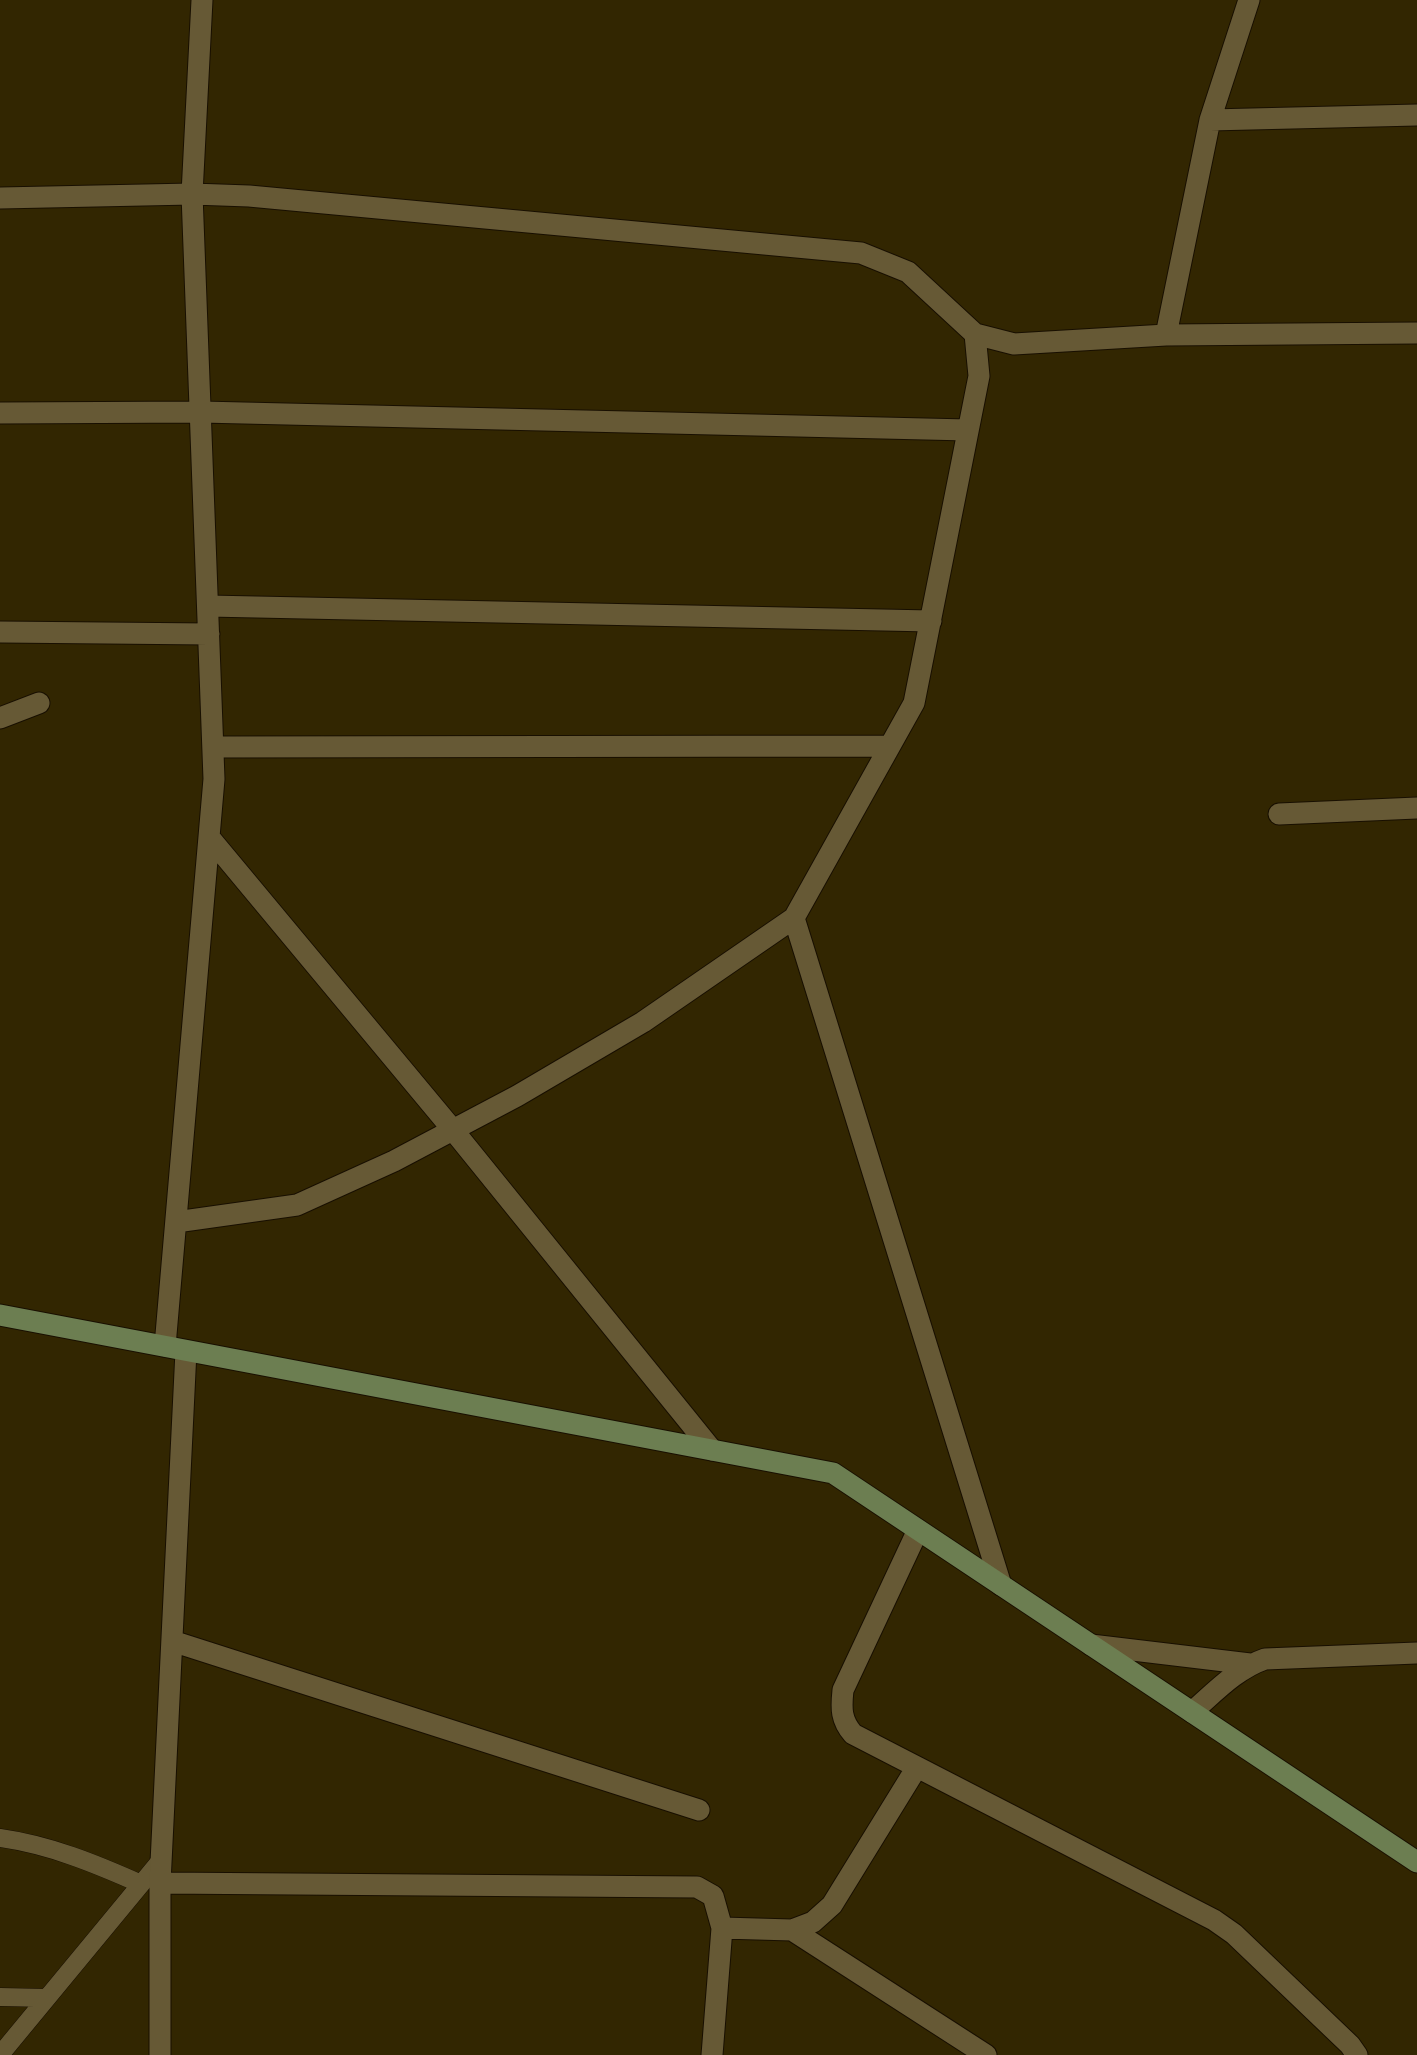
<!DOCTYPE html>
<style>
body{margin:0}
canvas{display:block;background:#322601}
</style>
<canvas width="1417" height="2055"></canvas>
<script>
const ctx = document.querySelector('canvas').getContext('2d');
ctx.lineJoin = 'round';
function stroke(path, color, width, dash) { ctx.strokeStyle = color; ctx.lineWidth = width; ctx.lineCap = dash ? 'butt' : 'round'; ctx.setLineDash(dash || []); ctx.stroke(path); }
const lane = new Path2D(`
 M0 1838C50 1845 96 1864 141 1884
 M0 1997 47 1998
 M0 2055 161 1860`);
const street = new Path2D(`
 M1210 120 1417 115
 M0 198 192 194 249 196 861 253 908 272 975 334 1014 344 1166 335 1417 333
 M1166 335 1210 120 1249 0
 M0 413 201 412 968 430
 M208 606 931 621
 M0 632 209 634
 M0 718 39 703
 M213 747 890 746
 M1279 814 1417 808
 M209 837 453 1130 712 1450
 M794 918 1001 1585
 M176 1222 297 1205 394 1161 517 1096 643 1022 794 918 914 703 979 376 975 334
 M165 1346 214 779 192 194 202 0
 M918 1530 843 1690C841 1709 841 1720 853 1734L1214 1920 1234 1934 1350 2045 1357 2055
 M172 1641 699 1810
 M1091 1645 1250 1664
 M1192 1712C1215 1692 1236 1669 1265 1659L1417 1653
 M160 1883 697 1887 713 1896 722 1928 712 2055
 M722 1928 792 1930 813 1922 832 1905 917 1767
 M792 1930 986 2055
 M160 2055V1883L186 1351`);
const secondary = new Path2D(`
 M0 1315 833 1473 1417 1862`);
stroke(lane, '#180f00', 19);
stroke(street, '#180f00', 23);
stroke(secondary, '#180f00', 23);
stroke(lane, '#665935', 18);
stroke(street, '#665935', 21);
stroke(secondary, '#6c7e51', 21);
</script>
